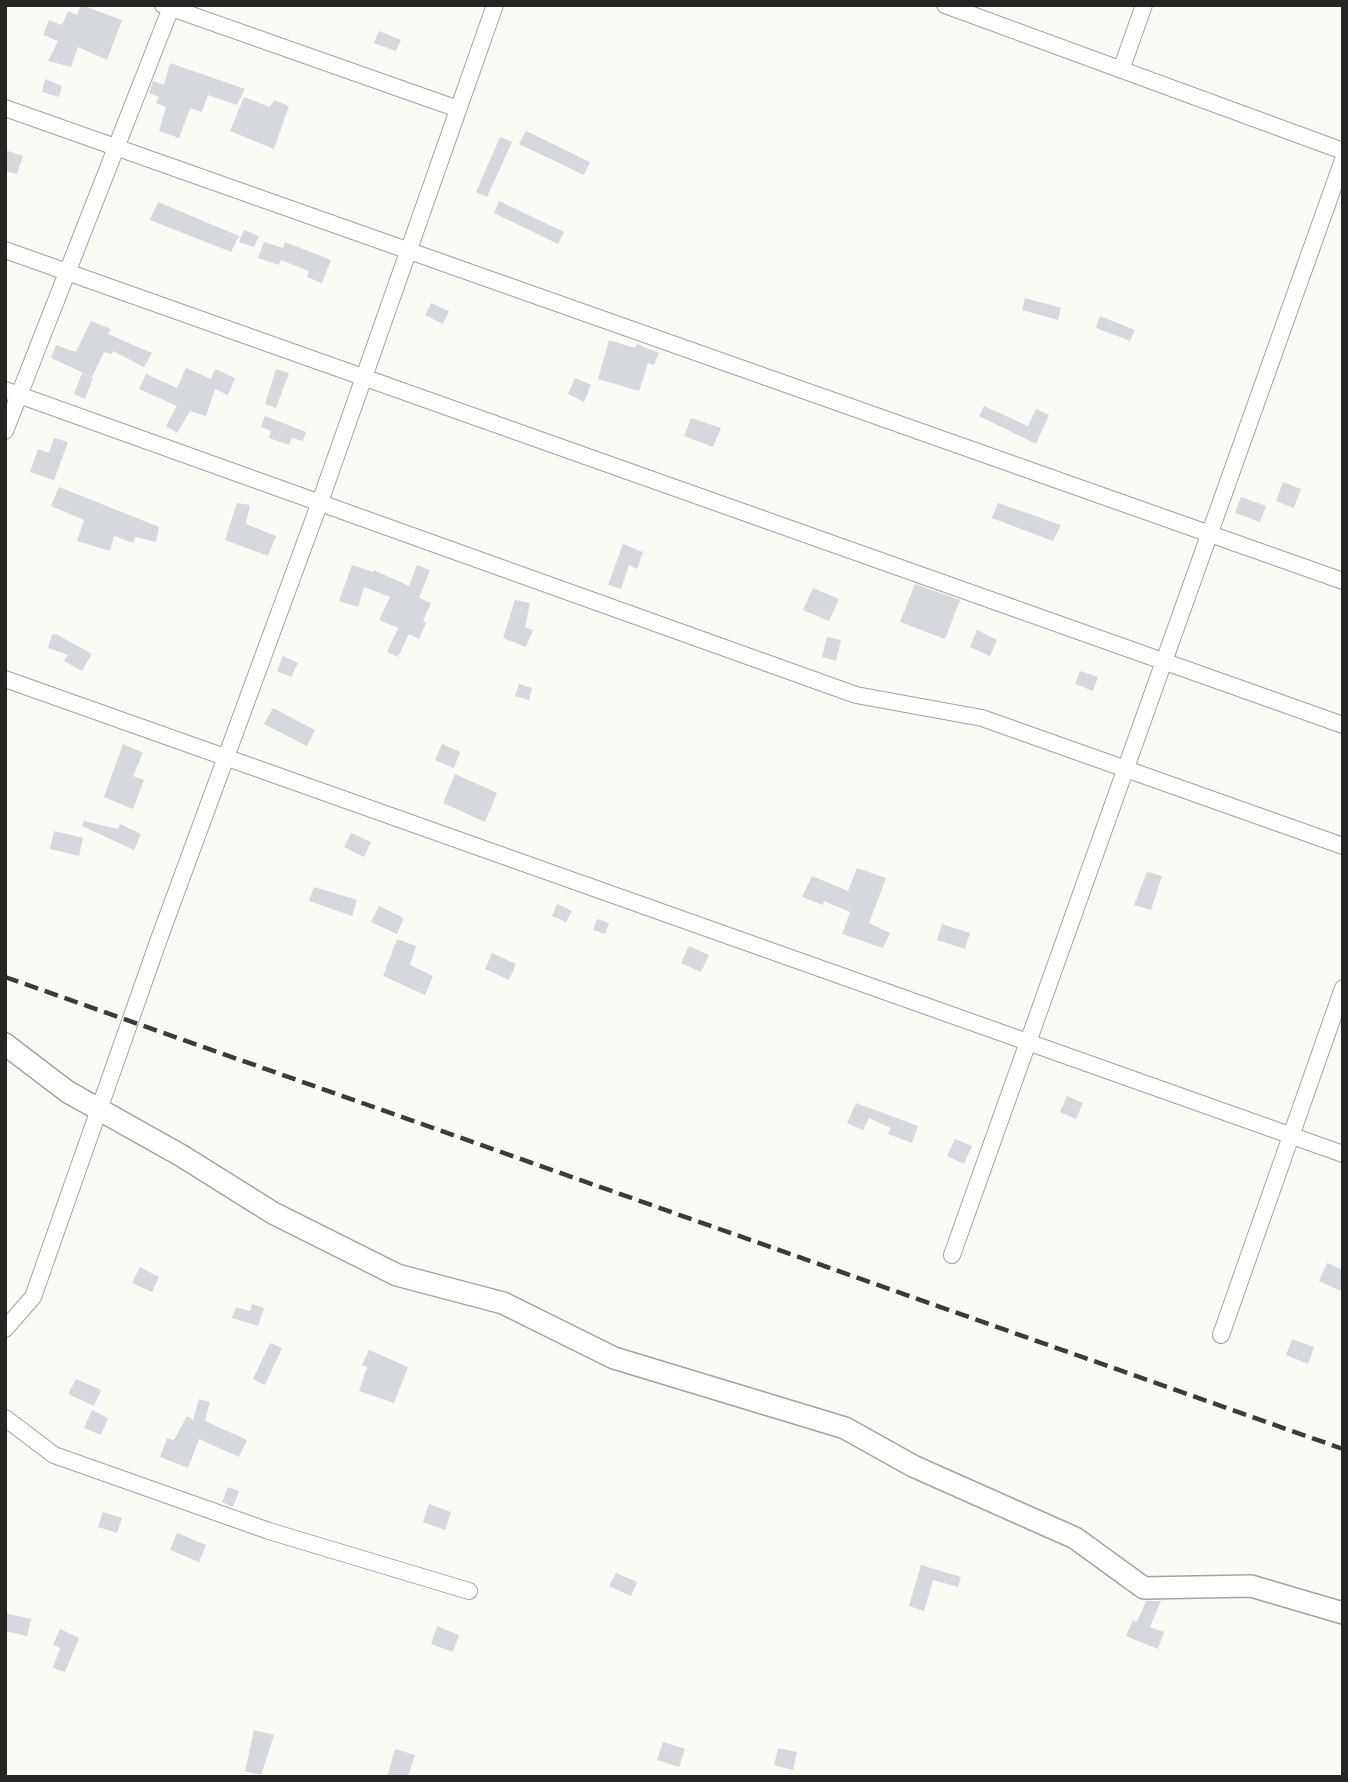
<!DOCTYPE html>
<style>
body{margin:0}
#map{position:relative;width:1348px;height:1782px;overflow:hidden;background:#fbfaf5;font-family:Figtree,sans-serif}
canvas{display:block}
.frame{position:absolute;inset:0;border:7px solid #252523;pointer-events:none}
</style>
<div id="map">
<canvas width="1348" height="1782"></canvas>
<div class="frame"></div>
</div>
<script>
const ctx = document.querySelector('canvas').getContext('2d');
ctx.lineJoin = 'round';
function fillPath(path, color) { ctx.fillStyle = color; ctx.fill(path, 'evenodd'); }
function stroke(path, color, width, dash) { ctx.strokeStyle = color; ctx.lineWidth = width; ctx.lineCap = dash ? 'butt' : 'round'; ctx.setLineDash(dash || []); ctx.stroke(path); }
const building = new Path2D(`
 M81 5 122 20 107 60 78 47 71 67 48 61 58 41 43 35 49 20 62 25 68 11 77 15Z
 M379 31 401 40 396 51 374 43Z
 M170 63 245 89 237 105 208 95 202 112 190 108 179 138 159 131 166 107 156 103 159 97 149 93 153 81 164 85Z
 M45 79 62 86 59 97 42 92Z
 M244 97 270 107 274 100 289 106 274 149 230 131Z
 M526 131 590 162 584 175 519 144Z
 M500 137 512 142 487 197 476 192Z
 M5 150 23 156 17 174 5 171Z
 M499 201 564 232 558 244 494 213Z
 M158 202 239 236 231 252 150 220Z
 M244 230 259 236 254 247 239 242Z
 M264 242 283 248 285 242 331 260 322 283 307 277 309 271 281 260 279 265 258 258Z
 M1025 298 1061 308 1058 320 1022 310Z
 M431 303 449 311 443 324 425 315Z
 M1100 316 1135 330 1130 341 1096 328Z
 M91 321 111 329 108 334 152 353 144 367 113 351 112 354 104 352 92 377 51 358 56 345 76 352Z
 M609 340 635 348 637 344 659 353 654 365 648 363 639 391 598 379Z
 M186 368 211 379 215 369 235 378 228 395 215 389 206 416 190 411 177 433 166 426 177 406 139 389 146 374 177 388Z
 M276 369 289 373 276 408 265 404Z
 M82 373 93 378 85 399 74 394Z
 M575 378 591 385 584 402 568 394Z
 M984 406 1028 426 1036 409 1049 415 1036 444 979 416Z
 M265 416 306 432 303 441 292 438 289 445 269 438 271 431 261 427Z
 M691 418 721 428 713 447 684 436Z
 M54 438 68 442 54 480 30 472 38 449 49 453Z
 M1283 482 1301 489 1294 508 1276 501Z
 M59 487 159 527 156 542 135 537 133 543 114 536 110 551 77 541 84 520 51 506Z
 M1241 497 1266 506 1260 522 1235 513Z
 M237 503 250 505 246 524 276 536 268 556 225 540Z
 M998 503 1061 525 1053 541 992 518Z
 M623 544 643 552 637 569 629 565 621 589 608 585Z
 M352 565 373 572 374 570 409 586 417 565 430 570 419 598 431 603 423 621 426 623 419 639 409 634 398 657 387 652 398 628 379 620 390 597 364 587 358 607 339 601Z
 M915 584 960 600 945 639 900 622Z
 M813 588 839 599 829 621 803 610Z
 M515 600 530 603 525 627 533 630 526 647 503 638Z
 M977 630 997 640 990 656 970 647Z
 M56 634 92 654 82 671 64 661 68 655 48 648 52 635Z
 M827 637 841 640 836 661 822 657Z
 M283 656 298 663 291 677 277 671Z
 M1080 671 1098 677 1093 691 1075 684Z
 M519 684 532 688 529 700 515 696Z
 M273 708 315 730 307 746 264 724Z
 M123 744 143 753 133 776 144 780 133 809 104 797Z
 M442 744 460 752 454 768 435 760Z
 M455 774 497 793 485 822 443 803Z
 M84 821 118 829 120 824 141 834 134 850 82 826Z
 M54 831 83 838 79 856 50 849Z
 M351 833 371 842 364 857 344 847Z
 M857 868 886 878 869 923 890 933 883 948 842 934 850 912 824 901 823 905 802 897 812 876 848 891Z
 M1147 872 1162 876 1151 910 1134 905Z
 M314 887 357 900 352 916 309 901Z
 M557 904 572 911 566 922 552 916Z
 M379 906 404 918 397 934 371 922Z
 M597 919 609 923 605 934 593 930Z
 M942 924 970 933 965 949 937 940Z
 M397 939 416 946 410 965 433 976 425 995 383 976Z
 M689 946 709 955 701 972 681 963Z
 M492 953 516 964 509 980 485 969Z
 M1067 1096 1083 1103 1076 1119 1060 1112Z
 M856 1103 918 1126 912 1143 888 1134 891 1128 869 1118 863 1130 847 1123Z
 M955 1139 972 1146 964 1164 947 1156Z
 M1327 1263 1343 1270V1292L1319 1281Z
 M140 1267 159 1277 152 1292 132 1283Z
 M252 1304 264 1308 258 1326 232 1318 236 1307 250 1311Z
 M1292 1339 1314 1347 1308 1364 1286 1355Z
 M270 1343 282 1348 265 1385 253 1379Z
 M369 1350 408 1367 394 1403 359 1391 367 1367 362 1365Z
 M76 1379 101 1390 94 1406 68 1394Z
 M199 1399 210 1402 205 1421 247 1440 239 1457 199 1439 188 1468 160 1457 167 1438 174 1440 187 1416 193 1420Z
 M92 1410 108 1418 101 1435 84 1428Z
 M228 1487 239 1491 233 1507 222 1502Z
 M429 1504 451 1512 445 1530 423 1522Z
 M103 1512 122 1518 117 1533 98 1527Z
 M177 1533 206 1545 199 1562 170 1550Z
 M921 1565 961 1577 958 1587 933 1580 924 1611 909 1606Z
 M616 1573 637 1582 631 1596 609 1586Z
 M1146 1601H1161L1150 1627 1164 1632 1158 1649 1126 1636 1133 1620 1137 1622Z
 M5 1613 31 1619 27 1636 5 1631Z
 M437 1626 459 1635 453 1652 431 1644Z
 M60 1629 79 1638 65 1672 53 1668 60 1648 53 1645Z
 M254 1730 274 1735 261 1775 245 1771Z
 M663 1742 685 1749 679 1767 657 1760Z
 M778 1748 797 1752 793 1770 774 1765Z
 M395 1749 415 1755 408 1777H387Z`);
const minor = new Path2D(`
 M163 5 458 109
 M945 5 1343 151
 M1121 70 1144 5
 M5 108 1343 581
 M5 250 1343 725
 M5 390 856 695 982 718 1343 846
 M5 431 172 5
 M5 679 1343 1154
 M952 1255 1343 160
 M5 1329 33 1297 159 939 320 502 495 5
 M1221 1335 1343 988
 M5 1418 54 1455 269 1531 469 1591`);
const tertiary = new Path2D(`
 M5 1044 68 1092 182 1156 273 1213 397 1275 503 1303 614 1358 845 1428 913 1466 1075 1538 1144 1588 1251 1586 1343 1613`);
const rail = new Path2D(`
 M5 977 1343 1449`);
fillPath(building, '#d5d8dd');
stroke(minor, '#a4a39e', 18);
stroke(tertiary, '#a4a39e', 24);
stroke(minor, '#fff', 16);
stroke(tertiary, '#fff', 21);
stroke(rail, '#3b3b38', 4.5, [14, 7]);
</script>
